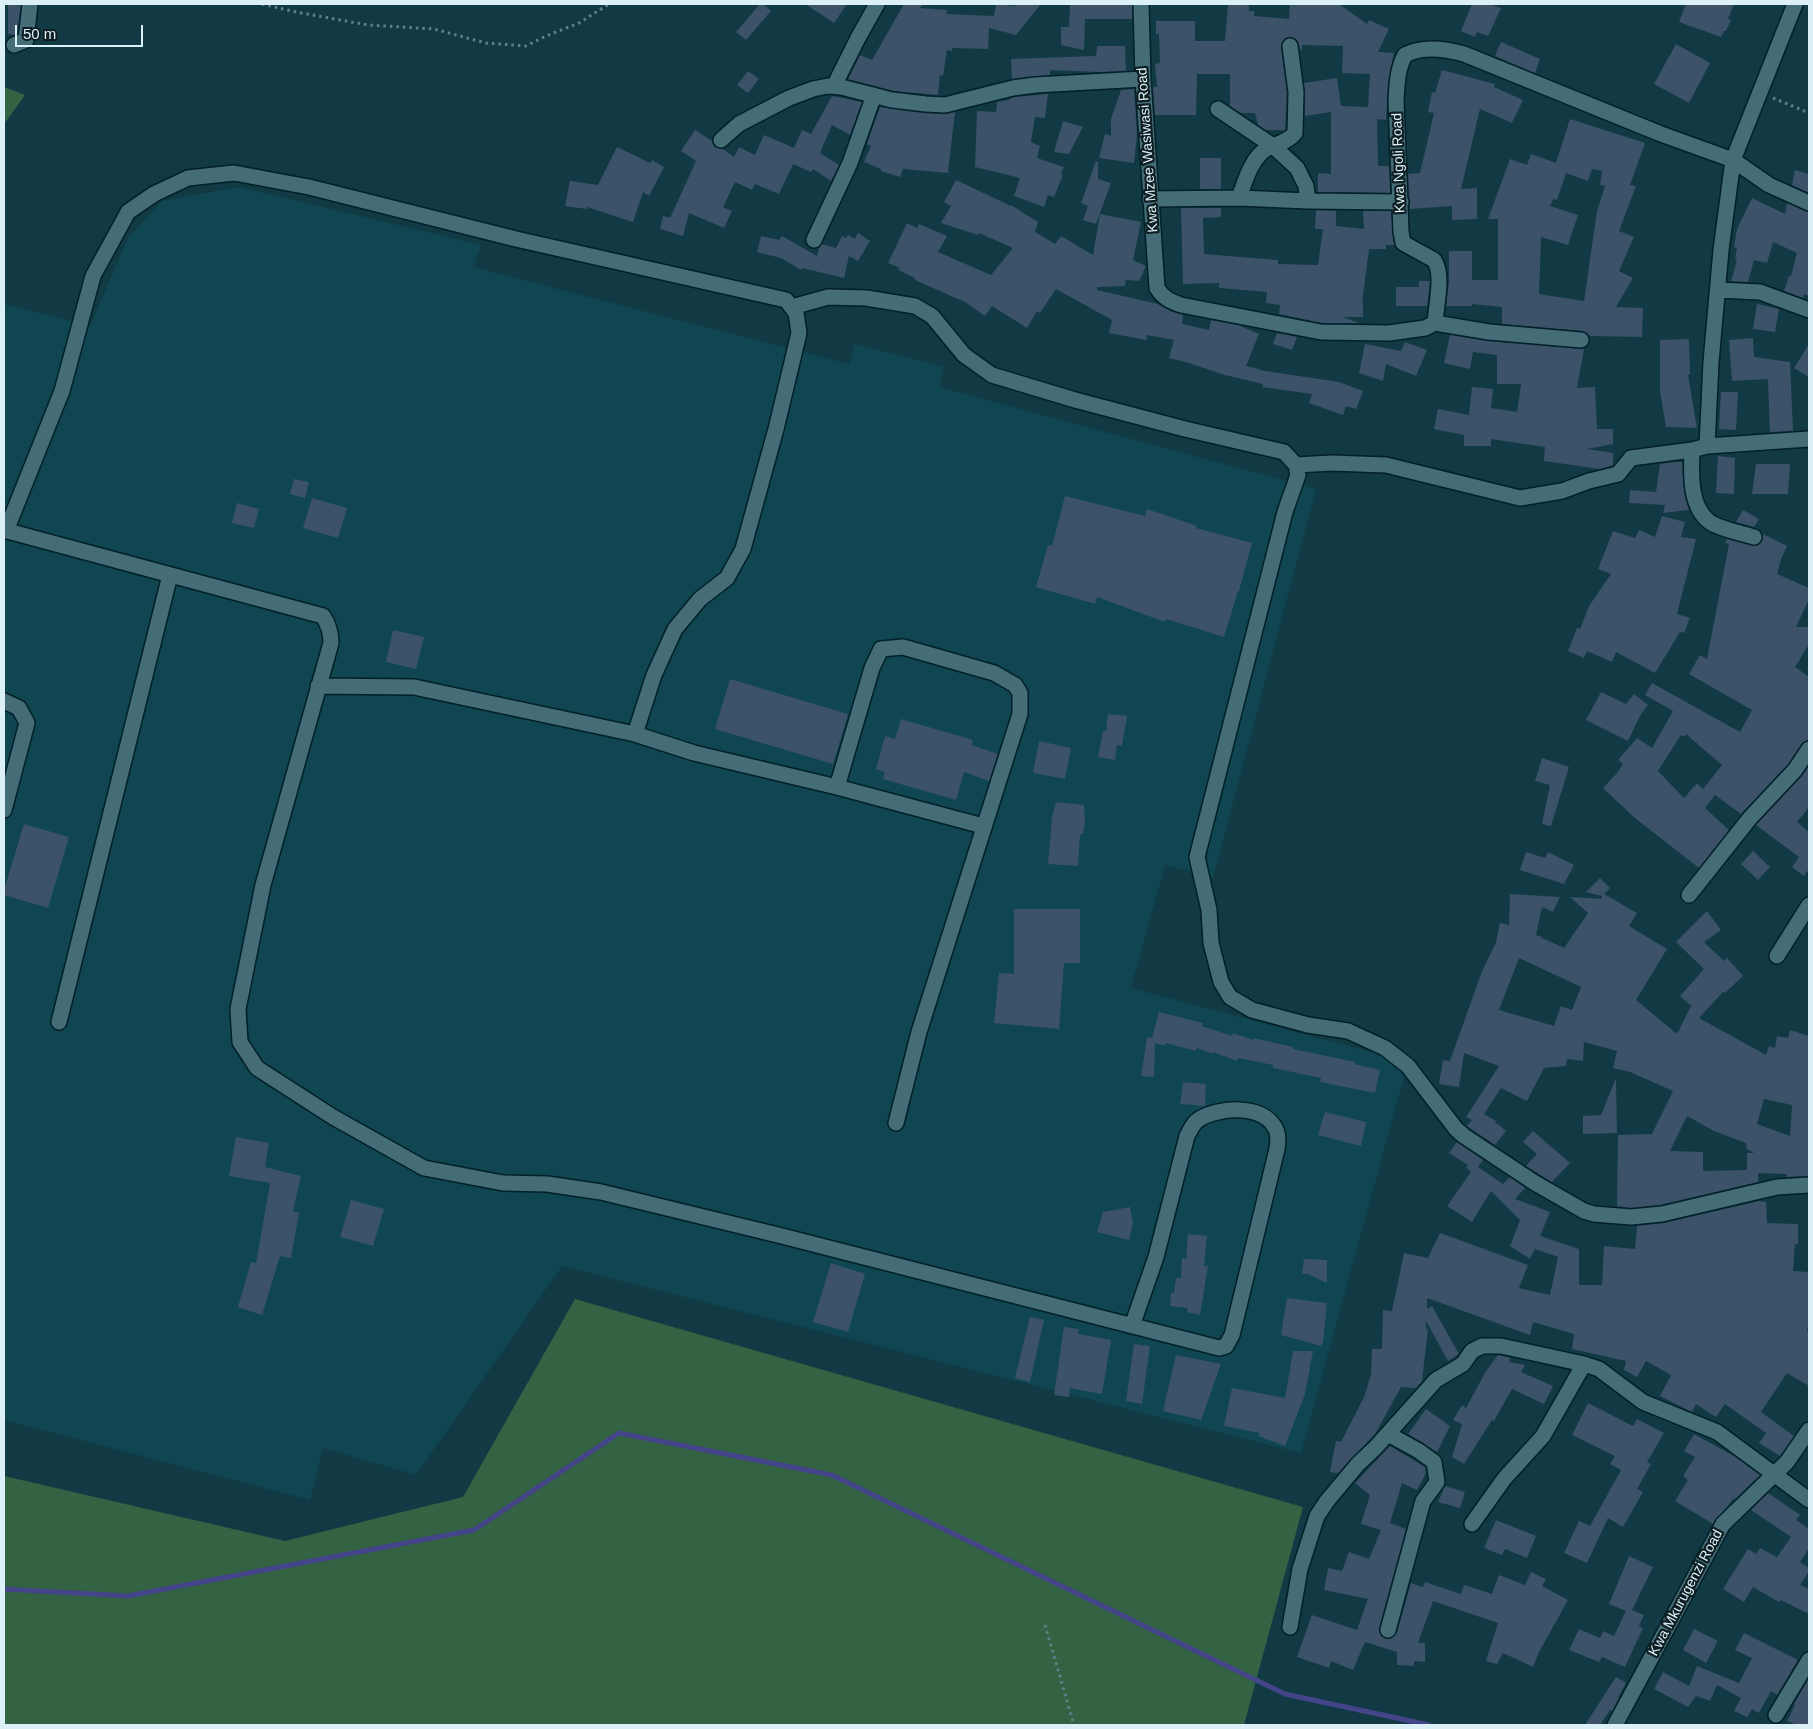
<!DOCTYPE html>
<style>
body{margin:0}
#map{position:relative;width:1813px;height:1729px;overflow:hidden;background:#113a44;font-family:Arial,sans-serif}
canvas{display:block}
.frame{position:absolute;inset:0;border:5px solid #dcf1f7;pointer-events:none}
.scale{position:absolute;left:15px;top:25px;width:128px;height:22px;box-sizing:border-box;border:2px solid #dcf1f7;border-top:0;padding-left:6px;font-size:15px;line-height:18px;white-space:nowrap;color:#dcf1f7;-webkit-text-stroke:4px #0e1e23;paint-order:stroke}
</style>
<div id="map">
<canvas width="1813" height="1729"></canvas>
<div class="frame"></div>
<div class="scale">50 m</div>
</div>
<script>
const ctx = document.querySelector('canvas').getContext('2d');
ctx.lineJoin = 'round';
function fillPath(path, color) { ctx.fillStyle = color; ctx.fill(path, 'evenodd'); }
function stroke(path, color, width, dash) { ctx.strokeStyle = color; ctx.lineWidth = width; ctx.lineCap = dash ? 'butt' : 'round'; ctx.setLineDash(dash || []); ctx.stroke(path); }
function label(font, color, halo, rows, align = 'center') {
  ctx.font = font + ' Arial,sans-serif'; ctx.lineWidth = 4.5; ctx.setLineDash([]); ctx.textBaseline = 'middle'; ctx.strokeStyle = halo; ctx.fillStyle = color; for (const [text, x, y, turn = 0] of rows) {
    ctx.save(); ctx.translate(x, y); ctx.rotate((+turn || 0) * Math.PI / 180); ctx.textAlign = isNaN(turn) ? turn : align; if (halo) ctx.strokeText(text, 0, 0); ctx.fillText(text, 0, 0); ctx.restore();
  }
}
const built = new Path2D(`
 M239 187 481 245 473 267 849 364 855 344 944 367 939 387 1316 489 1213 878 1165 865 1131 988 1408 1062 1301 1453 562 1266 416 1475 323 1448 310 1500 4 1420V304L90 326 128 238 162 201Z`);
const green = new Path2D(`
 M4 87 25 95 4 124Z
 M575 1299 1303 1507 1244 1725H4V1476L285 1541 463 1497Z`);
const stream = new Path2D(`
 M4 1589 128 1596 474 1530 619 1433 832 1475 1285 1694 1429 1725`);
const building = new Path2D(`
 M8 4H21L17 33 14 35 8 34Z
 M760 4H763L771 11 746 40 736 32Z
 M805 4H847L834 23Z
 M904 4H923L920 8 947 10 946 14 994 16 996 4 1015 6 1017 4H1041L1016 35 989 28 988 49 952 48V51L947 50 943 76 940 75 938 95 894 91 848 79 860 55 872 60Z
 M1070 4H1132V19H1085L1084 50 1061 45V27H1069Z
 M1228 4 1249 5V11H1254V16L1289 19 1290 4 1312 5 1313 4H1339L1367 24 1369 20 1389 29 1378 52 1394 53 1388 82 1386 120 1377 119 1378 166H1389L1390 193 1318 192V173L1331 174V112L1305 116 1304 83 1337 78 1341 106 1368 107 1370 74 1342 73 1343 46 1302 45V50H1300L1298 41 1294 38 1288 37 1282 42 1281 47 1287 92 1285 130H1266L1258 125 1255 113H1241L1230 106V74H1197L1196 115H1155L1153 87H1157L1155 64 1160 63 1159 34H1156V21H1195V41H1225Z
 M1472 4H1490L1501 8 1488 36 1477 32 1475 37 1461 31Z
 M1686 4H1734L1728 19 1731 20 1726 31H1724L1721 37 1679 22Z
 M1501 42 1540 59 1535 73 1495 56Z
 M1676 44 1710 63 1689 103 1654 84Z
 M1097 46H1125L1126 71 1098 72 1050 70V75L1012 79 1011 59 1096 56Z
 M1442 70 1495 84 1494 87 1523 100 1512 123 1480 109 1461 189 1477 188V219L1452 220V206L1410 209 1408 174 1420 173 1434 113 1428 112 1432 92 1435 93Z
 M748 71 759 79 748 93 737 85Z
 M1134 89 1137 134 1134 163 1099 158 1105 134 1111 136V119L1121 90Z
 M1048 94 1045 118 1035 117 1031 142 1040 146 1037 158 1064 167 1061 174 1063 175 1054 197 1048 195 1044 207 1014 196 1020 178 975 167 977 111 996 112 997 102 1009 100V99L1015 97Z
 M832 96 862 102 850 135 832 125 820 153 839 165 831 181 813 169 811 172 793 164 779 194 755 184 752 190 735 182 723 207 732 211 724 228 689 213 683 236 660 229 663 216 670 218 696 161 681 151 695 130 712 141 714 147 723 149 734 157 739 147 755 155 764 135 794 148 802 130 811 134Z
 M880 107 925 113 945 114 955 112 948 173 903 169 900 177 881 171V169L864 162 871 146 867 144Z
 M1570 119 1645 143 1630 185 1636 186 1619 231 1634 237 1619 271 1633 278 1616 307 1643 308 1642 337 1590 336 1587 333 1582 331 1502 324V307L1472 304V306H1446L1449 282V251H1472V280H1498V219H1488L1510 159 1527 165 1531 154 1556 163ZM1592 169 1602 171 1600 185 1605 186 1597 211 1584 301 1539 294 1541 237 1568 245 1578 215 1550 206 1553 199 1557 200 1566 173 1588 181Z
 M1063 121 1083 127 1069 154 1054 152Z
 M617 147 650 163 652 160 664 167 649 196 643 192 633 222 587 207V209L565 206 570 181 598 185Z
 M1200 158H1221V189H1200Z
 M1096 161 1098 162V179L1111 183 1096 224 1083 220 1088 206 1081 203Z
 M1795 170 1809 174V193L1792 185Z
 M956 180 1011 206V205L1038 222 1035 232 1055 244 1061 236 1093 255 1100 214 1141 222 1133 260 1146 266 1139 281 1126 280 1125 286 1097 287V290L1158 304 1170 311 1183 315 1182 324 1209 330 1211 320 1238 325 1259 334 1246 366 1260 369 1259 370 1339 382 1363 391 1356 409 1346 406 1343 415 1309 403 1312 394 1262 387 1263 384 1225 375 1189 363 1169 358 1174 340 1147 335 1146 340 1109 333 1112 320 1056 289 1040 313 1037 311 1027 328 992 306 985 316 965 302 915 280V278L898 270 900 268 888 263 907 223 917 228 919 224 947 236 938 252 991 275 1013 248 979 233 978 235 941 223 951 206 944 202Z
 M1752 198 1785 214 1787 203 1809 212V296L1804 294 1803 298 1784 291 1789 276H1791L1797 253 1773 242 1767 263 1754 260 1748 282 1731 281 1737 260H1735L1737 248 1734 247 1737 229Z
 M1181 208H1221V217L1203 218 1204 254 1278 260V264L1318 265 1323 229H1315L1316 210 1336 211V226L1364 229 1363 211H1391L1394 245H1386V249H1369L1362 303H1363V317H1343L1359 323H1322L1279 314 1280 305 1266 303 1267 292 1219 288V283L1183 284Z
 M858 233 870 241 858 261 849 256 844 278 802 268 801 270 781 258 757 252 761 236 779 240 782 236 817 256 819 248 822 244 836 248 842 236 846 238 848 235 855 239Z
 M1419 281H1430L1427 306H1396V287H1419Z
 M1757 304 1779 309 1775 332 1753 329Z
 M1277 333 1297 337 1292 350 1273 344Z
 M1450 335 1488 341 1584 349 1577 388 1595 387 1597 429H1613V444L1587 449 1613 453V465L1600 469 1544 461 1545 447 1491 439V446H1464V435L1434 429 1438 409 1469 415 1472 387 1493 389 1491 408 1517 412 1521 384H1497V355L1473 352 1470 369 1444 363Z
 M1753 338 1754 357 1790 362 1793 431 1770 432 1768 379 1732 381 1729 340Z
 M1689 339 1690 375H1688L1697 428 1666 427 1660 391V340Z
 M1405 342 1427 350 1416 376 1386 364 1383 381 1359 373 1365 344 1401 351Z
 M1809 344V377L1794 368Z
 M1721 392H1738L1736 430 1719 429Z
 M1718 456 1735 458 1734 494 1716 493Z
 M1676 462H1682L1684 492 1689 510 1663 513 1665 505 1629 503 1630 490 1656 492 1660 464Z
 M1756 464H1790L1788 494H1752Z
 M294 479 309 482 305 498 290 494Z
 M1065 496 1145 516 1147 509 1197 526 1196 528 1252 543 1239 591H1238L1224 637 1166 619 1165 622 1097 597 1095 604 1036 587 1048 545 1052 546Z
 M312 498 347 508 338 538 303 528Z
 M237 503 259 509 254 528 232 523Z
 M1743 510 1759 519 1754 527 1736 522Z
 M1662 516 1685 522 1681 537 1696 539 1677 614 1690 618 1684 633 1680 632 1655 673 1616 652 1612 662 1587 651 1584 658 1568 651 1577 628 1580 629 1589 606 1611 574 1598 569 1613 531 1635 538 1639 530 1655 537Z
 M1763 534 1787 546 1781 559 1777 574 1809 588V599L1796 627H1809V644L1795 667 1809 677V740L1802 743 1788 764 1741 814 1715 795 1705 808 1729 830 1699 868 1635 818 1603 788 1617 773 1623 764 1618 760 1637 738 1652 748 1673 711 1645 695 1652 683 1740 732 1752 710 1689 674 1700 655 1707 659 1729 544 1725 543 1727 539 1756 546 1763 540ZM1686 734 1722 765 1703 789 1697 783 1684 798 1658 771 1681 735 1684 737Z
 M393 630 424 637 416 669 386 662Z
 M730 679 848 714 833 764 715 729Z
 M1601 692 1626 704 1634 694 1648 705 1641 714 1628 741 1586 720Z
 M1108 714 1127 716 1122 746 1117 745 1115 760 1098 757 1103 731H1106Z
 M901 719 973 740 972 745 998 754 989 781 964 772 956 800 883 779 885 772 876 769 885 736 895 739Z
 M1039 741 1071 748 1065 779 1033 773Z
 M1542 758 1569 767 1551 826 1542 824 1550 785 1535 781Z
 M1809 766V807L1797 822 1809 832V869L1804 876 1792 867 1799 857 1756 825 1802 776Z
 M1056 802 1084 805 1085 821 1083 834H1080L1078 866 1048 864 1052 817Z
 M24 824 69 837 48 908 4 895V890Z
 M1753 851 1770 867 1758 880 1741 864Z
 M1526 852 1545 858 1548 852 1574 865 1564 884 1520 870Z
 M1600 878 1610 888 1604 894 1637 913 1629 926 1667 949 1636 1000 1677 1034 1691 1006 1680 996 1704 969 1676 942 1707 911 1721 930 1704 942 1724 961 1727 958 1743 976 1725 993 1723 992 1699 1018 1766 1055 1769 1046 1775 1048 1777 1036 1788 1038 1790 1030 1809 1036V1176L1787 1177V1174L1758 1173V1182L1660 1205 1631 1208 1617 1206 1618 1135 1652 1134 1673 1091 1630 1072 1613 1068 1617 1051 1584 1042 1583 1061 1567 1059 1566 1066 1544 1068 1527 1101 1501 1088 1484 1114 1496 1121 1495 1122 1506 1131 1495 1145 1467 1126 1472 1120 1466 1117 1499 1066 1464 1053 1459 1087 1439 1084 1443 1060 1450 1061 1481 974 1496 942 1500 923 1509 925 1510 894 1560 897 1553 912 1542 907 1536 935 1542 937 1541 939 1542 938 1564 948 1588 913 1570 897 1602 899V896L1586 892ZM1519 958 1581 987 1572 1010 1561 1006 1554 1026 1499 1010ZM1764 1099 1792 1105 1790 1136 1757 1124ZM1687 1116 1714 1131 1746 1143 1747 1149 1754 1153H1747V1170L1703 1171V1152L1670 1151Z
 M1014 909H1080V963H1064L1059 1029 994 1023 999 973 1014 974Z
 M1159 1012 1203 1023 1202 1026 1232 1036 1233 1033 1253 1040V1038L1293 1047V1049L1355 1062 1354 1064 1380 1070 1375 1093 1320 1082 1321 1078 1273 1068V1065L1238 1058 1237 1061 1213 1052V1054L1197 1048 1196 1051 1166 1043 1165 1046 1155 1043 1154 1077 1141 1076 1147 1037 1152 1038Z
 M1616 1078 1617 1133 1583 1134V1116L1601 1115Z
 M1183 1082 1206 1084 1205 1106 1180 1104Z
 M1325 1112 1366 1122 1361 1146 1318 1135Z
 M1533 1131 1570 1163 1552 1182 1526 1166 1537 1154 1523 1142Z
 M236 1137 269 1143 265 1167 301 1176 293 1211 299 1213 291 1258 280 1256 262 1315 238 1307 251 1262 256 1263 270 1183 229 1176Z
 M1457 1142 1483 1160 1478 1167 1503 1184 1510 1177 1525 1188 1515 1199 1550 1212 1540 1236 1579 1249V1285H1602L1604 1246 1635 1249 1637 1226 1664 1223 1759 1201 1766 1202 1767 1223 1798 1224V1244H1795L1793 1271 1809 1272V1322L1807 1331 1809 1333V1386L1787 1373 1761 1412 1794 1436 1780 1456 1759 1443 1766 1433 1725 1404 1716 1417 1696 1404 1692 1412 1660 1396 1671 1375 1646 1361 1637 1377 1624 1370 1626 1361 1572 1349 1574 1334 1533 1322 1530 1335 1427 1298V1309L1432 1306 1459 1354 1448 1361 1426 1321V1329H1428L1422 1381 1416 1388 1401 1387 1375 1434 1338 1473 1330 1472 1336 1441 1341 1442 1365 1395 1371 1374 1372 1349H1382L1383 1310 1392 1311 1404 1253 1428 1258 1440 1233 1528 1265 1519 1288 1550 1295 1558 1257 1535 1249 1530 1259 1510 1246 1520 1220 1491 1191 1472 1222 1447 1206 1471 1172 1466 1167 1468 1165 1449 1153Z
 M351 1200 384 1209 373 1246 340 1237Z
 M1130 1207 1133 1223 1129 1240 1097 1232 1103 1212Z
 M1188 1234 1207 1236 1204 1266H1208L1200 1315 1187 1312 1188 1308 1170 1306 1171 1293H1174L1176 1278H1181L1182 1258 1186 1259Z
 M1304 1259 1327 1260V1283L1308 1274H1302Z
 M831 1263 865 1274 848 1332 813 1322Z
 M1287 1298 1327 1303 1323 1343H1322L1321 1346 1281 1335Z
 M1030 1317 1044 1320 1030 1382 1015 1378Z
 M1064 1327 1079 1329 1078 1334 1111 1340 1102 1394 1070 1388 1069 1397 1054 1395Z
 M1134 1344 1150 1346 1142 1404 1126 1401Z
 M1293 1351H1313L1305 1394 1285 1446 1258 1436 1260 1433 1224 1426 1232 1388 1285 1398Z
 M1176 1355 1221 1364 1201 1420 1163 1411Z
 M1498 1355 1510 1358 1509 1362 1525 1365 1521 1372 1553 1386 1544 1404 1512 1389 1494 1421 1492 1420 1464 1464 1452 1457 1462 1424 1453 1420 1462 1405 1466 1408 1486 1371Z
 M1588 1403 1633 1426 1637 1419 1664 1433 1647 1462 1651 1464 1637 1489 1643 1492 1623 1527 1608 1518 1587 1563 1564 1553 1579 1521 1590 1526 1621 1470 1610 1464 1615 1456 1572 1435Z
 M1426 1409 1450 1426 1437 1452 1408 1434Z
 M1694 1434 1734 1456 1760 1475 1735 1499 1734 1498 1713 1524 1675 1501 1688 1480 1683 1476 1695 1457 1684 1451Z
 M1390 1446 1425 1467 1426 1473 1417 1490 1402 1483 1390 1523 1406 1529 1379 1628 1381 1636 1390 1639 1397 1633 1411 1583 1423 1587 1425 1582 1461 1594 1464 1585 1492 1594 1499 1575 1525 1585 1531 1572 1546 1579 1542 1586 1568 1600 1539 1652 1533 1667 1503 1653 1497 1664 1486 1661 1498 1623 1433 1601 1418 1643H1425V1662L1414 1661V1666L1397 1665V1652L1365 1642 1353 1670 1331 1661 1329 1668 1297 1657 1312 1615 1357 1630 1368 1599 1324 1590 1328 1568 1342 1571 1349 1552 1369 1559 1381 1530 1361 1524 1370 1495 1355 1483Z
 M1445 1486 1465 1492 1460 1508 1438 1502Z
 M1768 1493 1800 1515 1796 1520 1809 1529V1548L1800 1562 1809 1568V1571L1800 1585 1809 1589V1614L1781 1600 1779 1602 1753 1587 1744 1602 1723 1589 1748 1549 1756 1554 1760 1548 1777 1557 1791 1537 1751 1510Z
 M1496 1520 1536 1536 1527 1558 1505 1549 1502 1555 1484 1548Z
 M1629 1556 1653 1567 1632 1610 1644 1615 1639 1626 1643 1628 1625 1667 1602 1657 1599 1662 1569 1650 1579 1629 1600 1638 1603 1631 1614 1636 1626 1611 1609 1604Z
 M1694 1629 1718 1641 1706 1663 1683 1650Z
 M1744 1633 1798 1660 1777 1695 1771 1691 1759 1713 1752 1709 1747 1717 1734 1711 1741 1698 1717 1685 1710 1701 1696 1696 1688 1707 1654 1689 1663 1672 1689 1686 1697 1666 1739 1683 1752 1658 1735 1650Z
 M1616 1677 1626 1683 1618 1697 1619 1698 1612 1711 1610 1710 1600 1725H1585Z
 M1809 1678V1725H1797L1787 1721 1795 1705 1794 1704Z`);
const path = new Path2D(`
 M262 4 296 12 368 25 434 29 486 43 526 46 546 36 579 23 609 4
 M1773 98 1809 113
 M1045 1625 1074 1725`);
const minor = new Path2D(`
 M1141 4 1143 79 1157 288C1163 298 1170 301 1181 305L1321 332 1389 333 1425 328 1435 323C1436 306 1444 273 1434 260L1403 243 1401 232 1396 101C1397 86 1397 69 1405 55 1422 46 1446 49 1464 54L1661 134 1733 160 1769 185 1809 203
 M14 45 26 40 30 4
 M834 86 858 38 877 4
 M1218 109 1273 146 1297 168 1306 186 1308 201
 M721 140 739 124 789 98 813 89 828 86 841 87 892 100 926 104 945 105 1013 88 1035 85 1143 79
 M1239 198C1245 181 1252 156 1268 148 1277 144 1289 141 1295 133L1296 92 1290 46
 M1150 199 1239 198 1308 201 1401 202
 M814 240 850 163 874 95
 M1718 290 1760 292 1809 310
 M792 307 828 297 866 298 915 306 932 316 964 355 992 375 1075 400 1185 429 1284 452 1296 465 1298 475 1285 512 1197 857 1209 910 1211 943 1221 982 1230 997 1252 1010 1308 1025 1348 1031 1385 1048 1408 1066 1456 1129 1464 1136 1535 1183 1584 1211 1594 1214 1631 1217 1662 1214 1777 1187 1809 1185
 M1435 323 1489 332 1581 340
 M1707 446 1711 362 1721 250 1733 160 1795 4
 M1692 450C1691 474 1689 510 1713 524 1725 530 1741 533 1754 537
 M1296 465 1332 463 1386 465 1520 498 1562 491 1589 481 1618 474 1631 458 1692 450 1707 446 1809 439
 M4 530 323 616C329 625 331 632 331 643L263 885 238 1009 240 1042 257 1068 333 1117 424 1168 503 1183 547 1184 601 1192 782 1236 1219 1348 1226 1346 1232 1335 1277 1149C1278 1141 1279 1133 1274 1126 1260 1104 1217 1107 1198 1120 1193 1123 1190 1131 1187 1136L1156 1257 1132 1326
 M6 531 62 391 93 276 128 212 154 194 188 178 234 173 309 187 516 239 786 300 796 313 799 333 776 429 743 549 727 578 700 599 675 629 654 675 635 734
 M318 686 414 687 635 734 694 753 837 787 983 826
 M4 701 19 708 27 723 4 810
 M837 787 872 668 881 649 903 647 994 673 1015 685 1020 693V714L919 1032 896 1123
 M1689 895 1750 818 1795 770 1809 749
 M1777 956 1809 905
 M59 1022 170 575
 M1388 1434 1419 1451 1434 1462 1437 1482 1423 1501 1388 1630
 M1472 1524 1504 1479 1543 1436 1584 1364
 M1290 1627 1300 1569 1317 1516 1327 1501 1358 1464 1375 1448 1436 1380 1463 1364 1472 1351 1482 1346H1501L1584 1364 1599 1369 1643 1402 1717 1432 1809 1500
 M1776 1715 1809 1660
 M1615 1725 1723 1524 1787 1462 1809 1430`);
const streetNames = [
 ["Kwa Mzee Wasiwasi Road",1148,150,-94],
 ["Kwa Ngoli Road",1399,163,-92],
 ["Kwa Mkurugenzi Road",1686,1593,-62]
];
fillPath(built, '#0f4651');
fillPath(green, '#346344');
stroke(stream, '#434588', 5);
fillPath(building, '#3b5269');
stroke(minor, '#022027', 18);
stroke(path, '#608189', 3, [2.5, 4]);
stroke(minor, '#456d77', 15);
label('14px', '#dcf1f7', '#0e1e23', streetNames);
</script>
